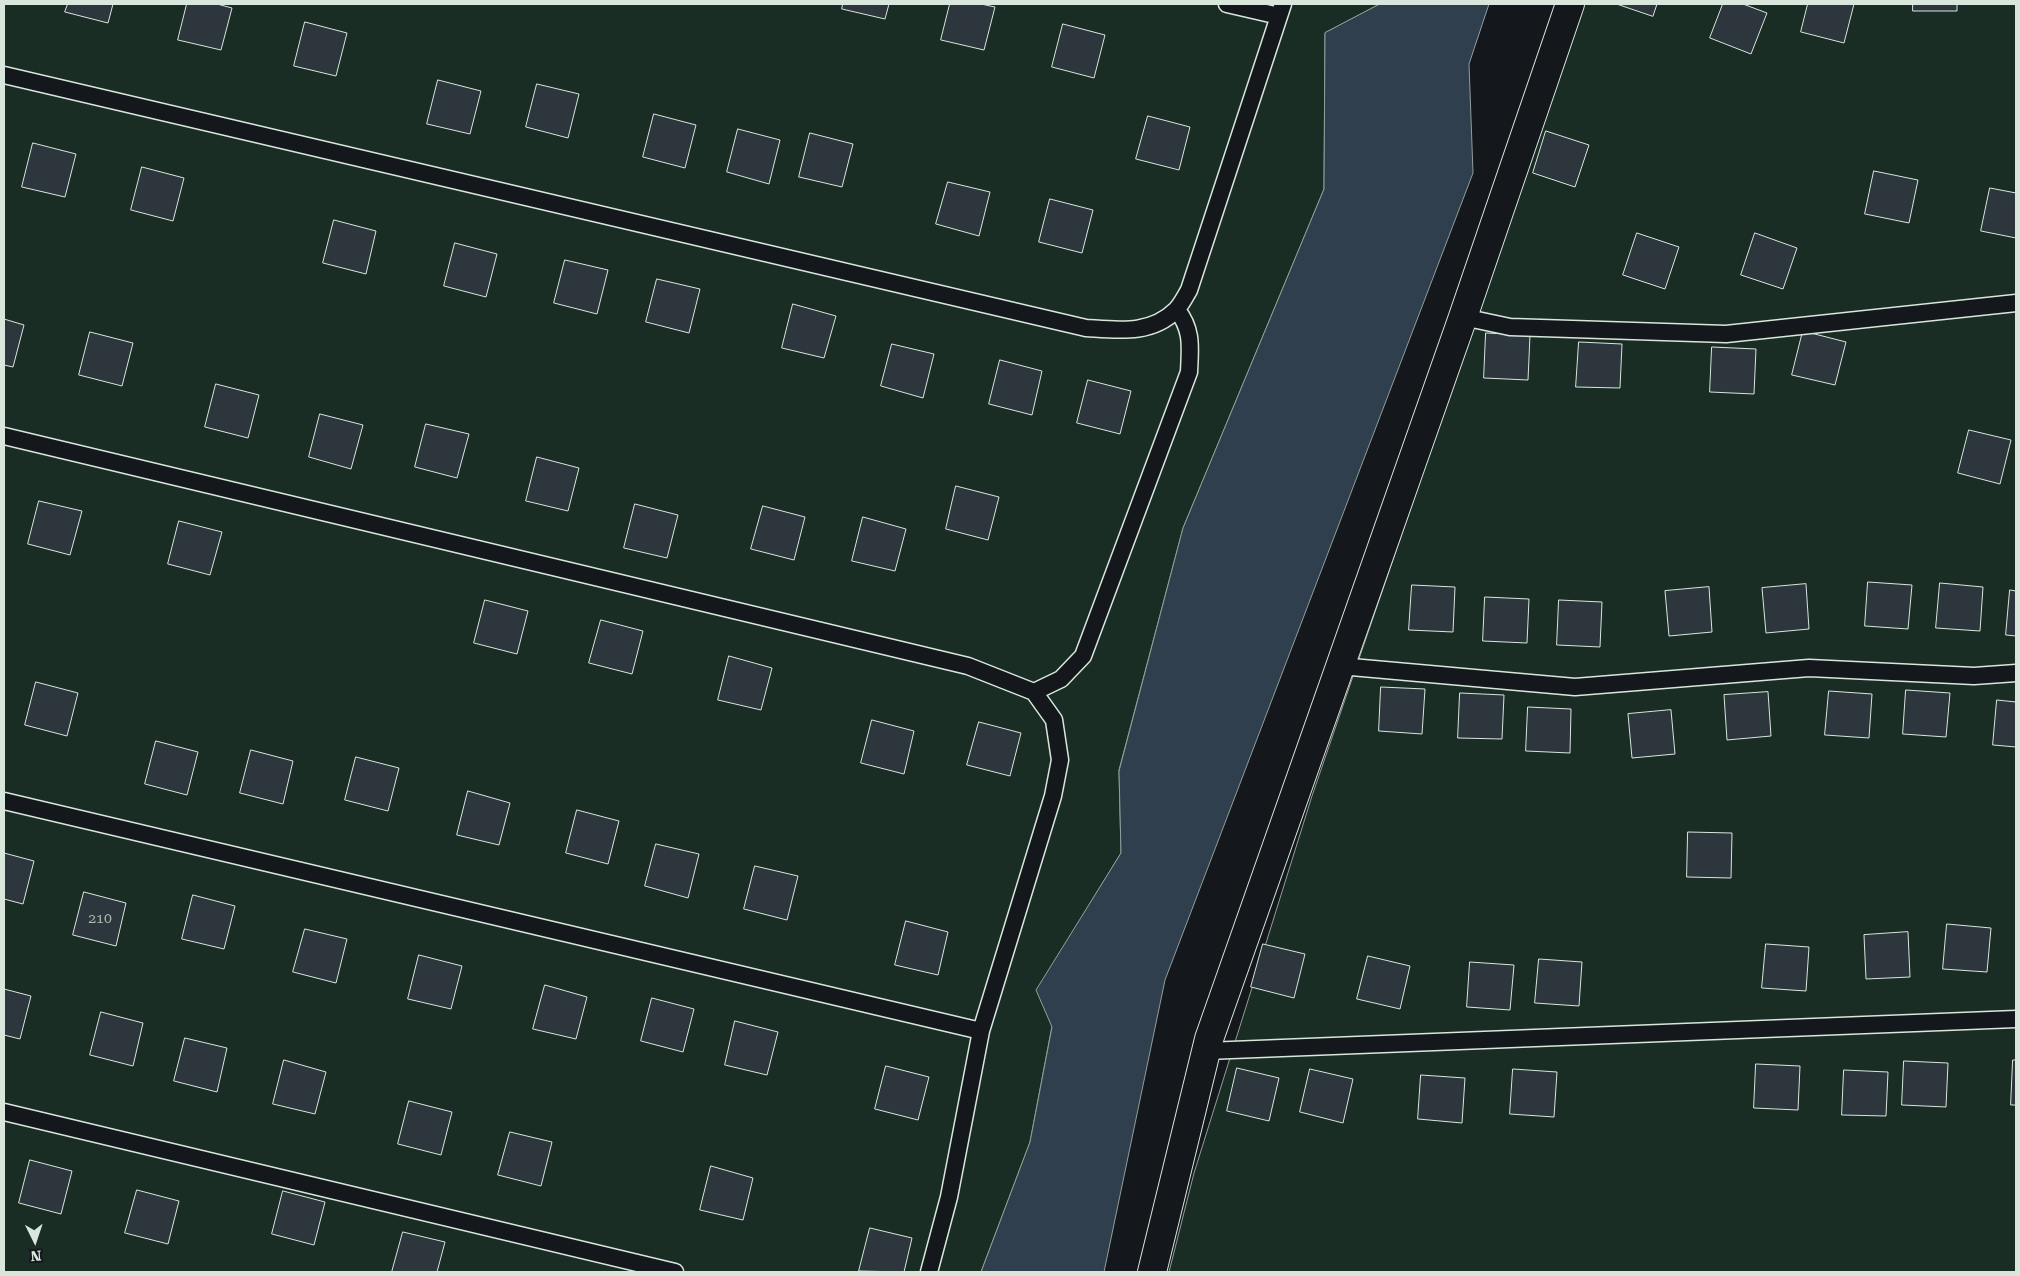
<!DOCTYPE html>
<style>
body{margin:0}
#map{position:relative;width:2020px;height:1276px;overflow:hidden;background:#14181c;font-family:"Roboto Serif",serif}
canvas{display:block}
.frame{position:absolute;inset:0;border:5px solid #d8e6dc;pointer-events:none}
.north{position:absolute;left:10px;top:1216px;width:50px;height:50px;-webkit-text-stroke:4px #14181c;paint-order:stroke;rotate:176deg;font-size:14px;font-weight:700;line-height:20px;text-align:center;color:#d8e6dc}
.north::after{content:'';display:block;margin:auto;width:18px;height:22px;background:#d8e6dc;clip-path:polygon(50% 0,100% 100%,50% 72%,0 100%)}
</style>
<div id="map">
<canvas width="2020" height="1276"></canvas>
<div class="frame"></div>
<div class="north">N</div>
</div>
<script>
const ctx = document.querySelector('canvas').getContext('2d');
ctx.lineJoin = 'round';
function fillPath(path, color) { ctx.fillStyle = color; ctx.fill(path, 'evenodd'); }
function stroke(path, color, width, dash) { ctx.strokeStyle = color; ctx.lineWidth = width; ctx.lineCap = dash ? 'butt' : 'round'; ctx.setLineDash(dash || []); ctx.stroke(path); }
function label(font, color, halo, rows, align = 'center') {
  ctx.font = font + ' "Roboto Serif",serif'; ctx.lineWidth = 4; ctx.setLineDash([]); ctx.textBaseline = 'middle'; ctx.strokeStyle = halo; ctx.fillStyle = color; for (const [text, x, y, turn = 0] of rows) {
    ctx.save(); ctx.translate(x, y); ctx.rotate((+turn || 0) * Math.PI / 180); ctx.textAlign = isNaN(turn) ? turn : align; if (halo) ctx.strokeText(text, 0, 0); ctx.fillText(text, 0, 0); ctx.restore();
  }
}
const green = new Path2D(`
 M4 4H1380L1325 33 1324 189 1183 528 1119 770 1121 853 1037 990 1052 1026 1030 1142 981 1272H4Z
 M1584 4H2016V1272H1169L1194 1173 1312 796Z`);
const water = new Path2D(`
 M1380 4H1489L1469 64 1473 173 1165 980 1104 1272H981L1030 1142 1052 1027 1036 990 1121 853 1119 771 1183 528 1324 189 1325 33Z`);
const building = new Path2D(`
 M68 4H113L108 23 65 12Z
 M187 4H217L232 8 221 50 178 40Z
 M843 4H889L885 19 842 9Z
 M950 4H981L995 7 984 50 941 40Z
 M1617 4H1657L1653 16Z
 M1723 4H1743L1767 13 1751 54 1710 38Z
 M1808 4H1854L1844 43 1801 32Z
 M1913 4H1957V11H1913Z
 M305 22 347 33 336 76 294 66Z
 M1063 24 1105 35 1094 78 1052 67Z
 M438 80 481 91 470 134 427 124Z
 M537 84 579 94 568 138 526 127Z
 M654 114 696 125 685 168 643 157Z
 M1148 116 1190 127 1179 170 1136 159Z
 M738 129 780 140 769 184 727 172Z
 M1546 131 1589 145 1575 187 1533 173Z
 M810 133 853 144 842 187 799 177Z
 M33 143 76 154 65 197 22 187Z
 M142 167 184 178 173 221 131 210Z
 M1874 171 1918 180 1909 223 1865 214Z
 M948 182 990 192 979 236 936 224Z
 M1990 188 2016 193V238L1981 231Z
 M1050 199 1093 210 1082 253 1039 242Z
 M334 220 376 231 366 274 323 263Z
 M1637 233 1679 247 1665 289 1623 275Z
 M1755 233 1797 248 1783 289 1741 275Z
 M455 243 497 254 486 297 444 286Z
 M565 260 608 270 597 314 554 303Z
 M657 279 700 289 689 333 646 322Z
 M793 304 836 316 824 358 782 348Z
 M4 319 24 325 13 367 4 365Z
 M1803 331 1846 342 1835 385 1792 375Z
 M90 332 133 343 122 386 79 375Z
 M1486 333 1530 335 1528 380 1484 378Z
 M1579 342 1622 344 1620 388 1576 387Z
 M892 344 934 354 923 398 881 386Z
 M1712 347 1756 349 1754 394 1710 392Z
 M1000 360 1042 371 1032 415 989 404Z
 M1088 380 1131 391 1120 434 1077 423Z
 M216 384 259 395 248 438 205 427Z
 M320 414 363 425 351 469 309 457Z
 M426 424 469 434 457 478 415 467Z
 M1969 430 2011 440 2000 484 1958 473Z
 M537 457 579 468 568 511 526 501Z
 M956 486 999 497 988 540 946 529Z
 M39 501 82 511 70 555 28 544Z
 M635 504 678 515 667 558 624 548Z
 M763 506 805 517 794 560 751 549Z
 M863 517 906 529 895 571 852 561Z
 M179 521 222 532 210 575 168 564Z
 M1868 582 1912 585 1908 629 1865 626Z
 M1940 583 1983 587 1980 631 1936 628Z
 M1806 584 1809 629 1766 633 1762 588Z
 M1412 585 1455 587 1453 632 1409 630Z
 M1709 587 1712 632 1669 636 1665 591Z
 M2010 590 2016 591V636L2006 635Z
 M1485 597 1529 599 1527 643 1483 641Z
 M485 600 528 611 517 654 474 643Z
 M1559 600 1602 602 1600 647 1557 645Z
 M601 620 643 631 632 674 589 663Z
 M729 656 772 668 761 710 718 700Z
 M36 682 78 693 67 736 25 725Z
 M1381 687 1425 689 1422 734 1379 731Z
 M1906 690 1950 693 1946 737 1903 734Z
 M1829 691 1872 694 1869 738 1825 735Z
 M1768 692 1771 736 1727 740 1724 695Z
 M1460 693 1504 695 1502 739 1458 738Z
 M1997 700 2016 702V747L1993 745Z
 M1528 707 1571 709 1570 753 1526 751Z
 M1671 710 1675 754 1632 758 1628 714Z
 M872 720 914 731 904 774 861 763Z
 M979 722 1021 733 1010 776 967 765Z
 M156 741 198 752 187 795 145 784Z
 M251 750 293 761 283 804 240 793Z
 M356 757 399 768 388 811 345 800Z
 M468 791 510 803 499 845 457 835Z
 M577 810 619 821 608 864 566 853Z
 M1688 832 1732 833 1731 878 1687 877Z
 M656 844 699 854 688 898 645 886Z
 M4 853 34 861 23 904 4 899Z
 M755 866 798 876 787 920 744 909Z
 M84 892 126 903 116 946 73 935Z
 M193 895 235 906 224 949 182 939Z
 M906 921 948 932 938 975 895 965Z
 M1947 924 1991 928 1987 972 1943 969Z
 M305 929 347 939 336 983 293 972Z
 M1908 932 1910 977 1866 979 1864 935Z
 M1263 944 1305 954 1294 998 1251 987Z
 M1766 944 1809 947 1806 991 1762 988Z
 M419 955 462 966 451 1009 408 999Z
 M1368 956 1410 966 1400 1009 1357 999Z
 M1539 959 1582 962 1579 1006 1535 1003Z
 M1470 962 1514 965 1510 1010 1467 1007Z
 M545 985 587 997 576 1039 533 1029Z
 M4 989 31 996 20 1039 4 1035Z
 M652 998 694 1009 683 1052 641 1041Z
 M101 1012 143 1023 133 1066 90 1055Z
 M735 1021 778 1032 767 1075 725 1065Z
 M185 1038 227 1048 217 1092 174 1081Z
 M284 1060 326 1072 315 1114 273 1104Z
 M2013 1060H2016V1105H2011Z
 M1904 1061 1948 1063 1946 1107 1902 1105Z
 M1756 1064 1800 1066 1798 1110 1754 1108Z
 M886 1066 929 1077 918 1120 875 1109Z
 M1237 1068 1279 1078 1269 1121 1227 1111Z
 M1310 1069 1353 1079 1343 1123 1300 1112Z
 M1513 1069 1557 1072 1554 1117 1510 1114Z
 M1844 1070 1888 1072 1886 1116 1842 1115Z
 M1421 1075 1465 1078 1462 1123 1418 1119Z
 M409 1101 452 1112 441 1155 398 1144Z
 M510 1132 552 1142 541 1186 498 1175Z
 M30 1160 72 1171 61 1214 19 1203Z
 M711 1166 753 1178 743 1220 700 1210Z
 M137 1190 179 1201 168 1244 125 1233Z
 M283 1191 325 1202 314 1245 272 1234Z
 M870 1228 912 1238 904 1272 859 1271Z
 M403 1232 445 1242 437 1272H392Z`);
const lane = new Path2D(`
 M1227 4 1279 16
 M4 75 1086 328C1118 330 1151 335 1176 310 1181 305 1185 297 1189 290L1283 4
 M1463 317 1510 327 1726 334 2016 303
 M4 436 968 666 1034 692 1054 720 1060 760 1053 796 981 1031 949 1197 929 1272
 M1340 666 1575 687 1809 668 1974 676 2016 673
 M1034 692 1061 679 1083 656 1189 372C1190 348 1193 330 1177 310
 M4 801 981 1031
 M1206 1051 2016 1019
 M4 1112 675 1272`);
const street = new Path2D(`
 M1152 1272 1209 1039 1463 317 1570 4`);
const numberNames = [
 ["210",100,919]
];
fillPath(green, '#1a2d24');
stroke(green, '#939e99', 1);
fillPath(water, '#2f3f4d');
stroke(water, '#939e99', 1);
fillPath(building, '#2c363c');
stroke(building, '#d8e6dc', 1);
stroke(lane, '#d8e6dc', 19);
stroke(street, '#d8e6dc', 30);
stroke(lane, '#14181c', 16);
stroke(street, '#14181c', 28);
label('14px', '#adbab4', null, numberNames);
</script>
